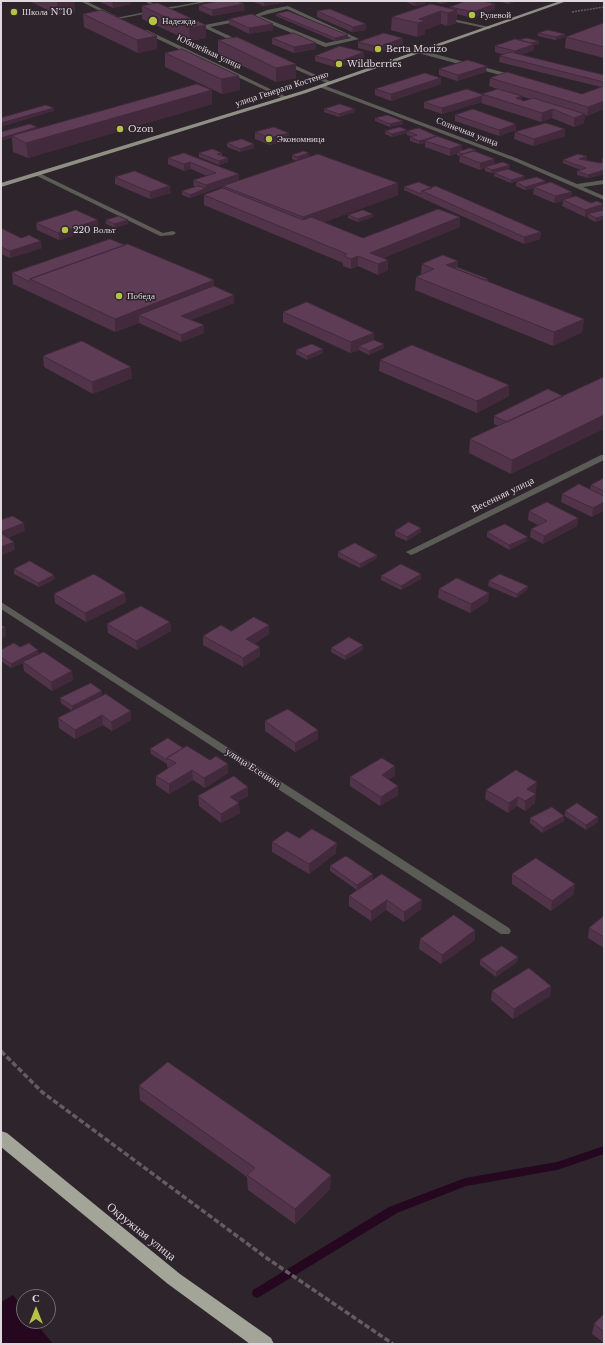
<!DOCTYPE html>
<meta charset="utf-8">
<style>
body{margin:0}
#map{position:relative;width:605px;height:1345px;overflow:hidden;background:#2e242c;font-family:"Libre Baskerville",serif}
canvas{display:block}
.frame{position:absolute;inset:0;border:2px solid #dfd8dd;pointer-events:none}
.north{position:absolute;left:16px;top:1289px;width:40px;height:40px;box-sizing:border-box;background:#2e242c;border:1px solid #756c73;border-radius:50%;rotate:0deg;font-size:11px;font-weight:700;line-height:16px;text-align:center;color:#dfd8dd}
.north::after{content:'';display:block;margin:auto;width:14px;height:18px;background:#b6c148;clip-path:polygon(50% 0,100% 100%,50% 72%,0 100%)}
</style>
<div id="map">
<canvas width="605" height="1345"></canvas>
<div class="frame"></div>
<div class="north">С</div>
</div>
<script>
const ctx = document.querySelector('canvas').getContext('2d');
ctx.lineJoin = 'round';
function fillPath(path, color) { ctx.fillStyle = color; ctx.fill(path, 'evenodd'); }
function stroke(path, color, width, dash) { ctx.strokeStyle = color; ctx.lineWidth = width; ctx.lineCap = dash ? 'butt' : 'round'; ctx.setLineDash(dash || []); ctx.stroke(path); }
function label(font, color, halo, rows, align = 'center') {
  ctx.font = font + ' "Libre Baskerville",serif'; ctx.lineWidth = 3; ctx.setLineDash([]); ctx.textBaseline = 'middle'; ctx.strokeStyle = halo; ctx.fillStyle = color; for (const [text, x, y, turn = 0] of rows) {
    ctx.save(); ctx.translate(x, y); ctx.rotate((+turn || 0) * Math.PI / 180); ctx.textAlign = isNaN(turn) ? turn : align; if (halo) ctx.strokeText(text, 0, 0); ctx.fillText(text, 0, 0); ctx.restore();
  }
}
const water = new Path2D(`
 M13 1295 24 1309V1321H34L53 1344H1V1302Z`);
const stream = new Path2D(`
 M604 1146V1154L557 1170 466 1186 397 1213 261 1296 257 1298 253 1296 252 1293 253 1290 389 1207 465 1178 557 1162Z`);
const pathFar1 = new Path2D(`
 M572 12 604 7`);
const path = new Path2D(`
 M1 1051 42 1092 268 1259 393 1344`);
const minor = new Path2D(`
 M80 1H86L116 16 112 17Z
 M144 1C152 1 160 8 168 7 182 6 196 1 211 1L118 19 116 18 160 9Z
 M288 6 359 39 325 47 256 18 210 27 243 42 241 45 192 22 194 21 205 25 255 15 267 10ZM287 9 351 38 326 43 260 16Z
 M444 17 489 27 491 28 489 29 442 19Z
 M143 30H147L289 98 284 99 143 32Z
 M420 50 517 76 518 77 515 79 418 53Z
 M281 61H285L334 83 329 84 281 63Z
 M319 85H323L516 158 577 184 604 180V184L583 187 604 196V200L512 160 319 87Z
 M35 173H39L163 233 173 231 176 233 173 235 160 236 35 175Z
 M601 455H604V460L414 554 411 555 406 552Z
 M1 602 509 928 511 931 509 934H501L1 609Z`);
const major = new Path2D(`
 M560 1H567L306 93 1 187V183L302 91Z`);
const highway = new Path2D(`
 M1 1131 7 1133 180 1274 271 1338 274 1344H250L168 1284 1 1147Z`);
const wall = new Path2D(`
 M29 1H74L75 12 58 15Z
 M98 1H131V4L113 8Z
 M251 1H291L264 6Z
 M404 1H425V4L415 6Z
 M433 1H447V3L442 4Z
 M497 1H517L509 4Z
 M158 3 206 38 190 41 142 19V6Z
 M495 4V9L472 18 457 14 456 23 447 26 441 24 425 30V34L417 37 391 30 392 17 450 8V7Z
 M199 5 245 10 212 16 199 10Z
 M317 11 366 24V30L352 32 317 17Z
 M83 14 157 49 138 53 84 27Z
 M276 14 348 38 335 41 276 16Z
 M229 19 273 30 249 34 229 24Z
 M604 23V58L565 48 566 37Z
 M538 33 565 34V37L555 40 538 36Z
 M272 38 316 49 294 53 272 44Z
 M218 40 296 64V78L276 82 218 54Z
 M519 40 539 41V44L534 45V50L521 55 604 75V109L587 116 585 115 584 123 574 127 552 118 541 122 481 103 482 102 442 114 424 108V102L482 94 498 89 489 86 490 78 582 94 601 87 499 62 500 56 504 55 495 52V46ZM507 92 531 99 524 101 522 100Z
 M358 42 403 44 377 53 358 48Z
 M364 52V58L338 68 315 61V56Z
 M165 53 239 76 240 90 222 94 165 67Z
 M439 69 486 72 457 81 439 75Z
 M441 84 391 101 375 95V89Z
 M212 90V104L28 158 13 152 12 138 1 132 37 129Z
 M324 109 355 112 339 117 324 112Z
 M455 115 516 130 499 136 455 121Z
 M375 118 403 124 390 127 375 121Z
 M565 129V136L533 146 514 139 515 132Z
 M385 131 407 133 392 137 385 134Z
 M407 131 437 137 462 150 476 152 494 165H510L509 168 502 170 524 179 511 183 494 176V173H491L485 171V168L480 170 459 162 460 156 457 155V153L450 156 425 147V143L419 144 410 141V137H412L407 135Z
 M255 132 289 133V139L270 145 255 139Z
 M227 143 254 148 240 152 227 147Z
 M184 153 239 174V180L398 195 324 222 363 238 460 227 383 258 388 270 378 275 358 266 351 269 343 266V263L204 205V195L223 188V186L190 198 182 195V191L194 187 193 180 207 176 191 169 184 171 168 164V158Z
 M199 153H222V156L228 158V162L219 165 199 157Z
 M309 153 297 161 292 159V155Z
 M602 158H604V174L588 178 577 175V171L581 170 563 163V160H587H585L600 163 603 162H602Z
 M115 177 171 193 150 199 115 184Z
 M419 182 541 232 540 239 524 244 404 190V187Z
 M516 182 546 184 572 192 571 197 591 203 604 204V219L595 222 588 218V216L585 217 562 206 563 201 554 203 533 194 534 188 525 190 516 186Z
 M348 215 373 217 358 222 348 218Z
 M106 220 128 224 115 228 106 224Z
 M36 223 99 227 59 240 37 230Z
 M1 228 21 238 42 248 10 258 1 254Z
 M458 261 457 267 488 279V282L584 319 582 332 553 346 415 290 416 277 421 274 422 264Z
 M12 273 214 280V286L234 303 190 320 204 325V333L181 342 139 323 115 332 13 284Z
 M283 312 374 340 384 348 369 355 359 350 350 353 283 322Z
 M296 350 323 353 307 360 296 354Z
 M43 356 132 378 93 394 44 367Z
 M380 360 509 396 477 413 379 371Z
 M548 389 511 474 469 453 470 439 498 426 494 424V416Z
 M604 478V496L590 489 591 485Z
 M562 494 604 496V510L592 517 561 502Z
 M529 511 578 518 577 526 543 544 530 537 531 529 538 525 528 520Z
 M395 531 421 532 407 541 395 536Z
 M487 532 527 541 509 550 487 537Z
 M338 552 377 555 376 559 360 568 338 557Z
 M14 569 54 575 55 579 39 587 14 574Z
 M421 574V579L401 590 381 580V576Z
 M489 581 528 586 527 590 516 598 488 586Z
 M439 589 489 593 488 601 470 613 438 598Z
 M54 594 126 602 86 622 55 603Z
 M170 622 171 631 137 650 108 633 107 624Z
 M269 625V634L254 644 260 647V656L243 667 203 645V636L231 631Z
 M20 647 39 654 73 680 52 691 24 671 23 663 11 668 1 661V650Z
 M331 648 363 650 345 660 331 652Z
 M106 694 131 720 112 731 103 725 75 739 59 728 58 718Z
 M102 695 72 711 61 703 60 698Z
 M265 721 318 739 295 752 265 731Z
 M183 748 228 773 205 788 193 780 169 794 156 785V776L169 768 167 767V764L151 754 150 749Z
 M395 776 389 779 398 795 380 806 350 786V777Z
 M248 787V796L237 802 240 813 221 823 199 806 198 796Z
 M486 790 536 792 534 793 535 803 525 811 517 806 508 813 485 799Z
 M565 811 598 822 586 830 565 816Z
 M530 818 564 821 542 833 530 823Z
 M299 838 336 853 309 874 272 852V842Z
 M330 866 373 874V879L357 890 330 871Z
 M382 874 421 909 404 922 386 910 371 921 349 906V896Z
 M512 874 574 894 551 911 512 884Z
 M604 916V948L588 938 589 928Z
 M475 930V940L441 964 419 949 420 939Z
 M518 957 517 962 496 977 480 965V960Z
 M551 986 550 996 513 1019 491 1000 492 991Z
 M139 1086 331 1175 330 1189 295 1224 248 1190 247 1177 140 1100Z
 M604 1314V1343L592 1334 594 1324Z`);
const shadedWall = new Path2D(`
 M62 1H74L75 12 58 15 57 2Z
 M112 1H131V4L113 8Z
 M264 1H291L264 6Z
 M425 1V4L415 6V3Z
 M442 1H447V3L442 4Z
 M509 1H517L509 4Z
 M244 4 245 10 212 16V10Z
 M495 4V9L472 18 473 12Z
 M457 10 456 23 447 26 448 13Z
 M441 11V24L425 30V34L417 37 418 23 419 19Z
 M273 24V30L249 34V28Z
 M366 24V30L352 32 353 27Z
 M206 25V38L190 41 189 28Z
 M565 34V37L555 40 556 37Z
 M348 35V38L335 41V38Z
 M157 36V49L138 53 137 40Z
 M403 38V44L377 53 378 47Z
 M539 41V44L534 45V50L514 57 515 51 527 45Z
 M316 43V49L294 53V47Z
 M364 52V58L338 68V62Z
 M296 64V78L276 82V68Z
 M487 66 486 72 457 81 458 75Z
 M239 76 240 90 222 94 221 79Z
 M441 78V84L391 101V94Z
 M212 90V104L28 158 26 143Z
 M482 96V102L442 114V108Z
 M522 96 521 105 516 98Z
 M604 101V109L587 116 588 107Z
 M54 108V111L1 127V123Z
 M355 109V112L339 117V114Z
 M553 109 552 118 541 122 542 113Z
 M585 114 584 123 574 127V118Z
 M403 121V124L390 127V124Z
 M516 124V130L499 136V130Z
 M37 127V131L12 136V138L1 141V138Z
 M565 129V136L533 146 534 139Z
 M407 130V133L392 137V134Z
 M289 133V139L270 145V138Z
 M437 136V139L425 141V143L419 144V141Z
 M254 144V148L240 152V149Z
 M462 145V151L457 152V153L450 156V149Z
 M309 153V157L297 161V157Z
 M587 156V160L579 162V159Z
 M228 158V162L219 165V161Z
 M495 159 494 165 485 167V168L480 170V163Z
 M190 162 191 169 184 171V164Z
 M510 165 509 168 491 173 492 170Z
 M604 170V174L588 178V175Z
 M239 174V181L207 192 206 185Z
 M525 176 524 179 511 183V180Z
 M546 181V184L525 190V187Z
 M398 183V195L303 230V217Z
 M170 186 171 193 150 199V192Z
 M206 188 207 192 190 198V195Z
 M572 192 571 198 563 200V201L554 203 555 196Z
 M604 204V211L588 214V216L585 217V210Z
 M373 214V217L358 222V219Z
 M604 216V219L595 222 596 218Z
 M460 217V227L373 262 370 253Z
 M98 220 99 227 59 240 58 233Z
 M128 220V224L115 228 114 224Z
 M541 232 540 239 524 244V237Z
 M41 241 42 248 10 258V251Z
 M358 256V266L351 269V259Z
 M388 260V270L378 275V264Z
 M458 261 457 274 446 265Z
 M214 280V294L139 315V323L115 332V319Z
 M234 295V303L181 323V316Z
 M584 319 582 332 553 346 554 332Z
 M204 325V333L181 342V335Z
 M374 333V343L359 346V350L350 353 351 342Z
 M384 344V348L369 355V351Z
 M323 349V353L307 360V356Z
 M131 367 132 378 93 394 92 382Z
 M509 385V396L477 413V401Z
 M604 415V429L511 474 512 460Z
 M604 502V510L592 517 593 508Z
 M578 518 577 526 543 544 544 536Z
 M24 523 25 531 1 541V532Z
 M421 528V532L407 541V537Z
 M528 537 527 541 509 550V545Z
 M14 542 15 550 1 556V547Z
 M377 555 376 559 360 568V564Z
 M421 574V579L401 590V586Z
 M54 575 55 579 39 587 38 583Z
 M528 586 527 590 516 598 517 594Z
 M125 593 126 602 86 622 85 613Z
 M489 593 488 601 470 613 471 604Z
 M170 622 171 631 137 650 136 641Z
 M269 625V634L247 648 246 639Z
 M5 627 6 636 1 639V630Z
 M363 645V650L345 660V656Z
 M260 647V656L243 667V658Z
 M38 650 39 655 11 668V664Z
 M72 671 73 680 52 691 51 682Z
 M102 691V695L72 711V706Z
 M131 711V720L112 731 111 722Z
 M102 715 103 725 75 739V730Z
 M318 730V739L295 752V743Z
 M228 764V773L205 788 204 778Z
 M395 766V776L381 784 382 775Z
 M192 770 193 780 169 794V784Z
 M537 782 536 792 526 798 527 789Z
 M398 786V795L380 806 381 797Z
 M248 787V796L230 806V797Z
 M536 794 535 803 525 811V801Z
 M518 797 517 806 508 813 509 803Z
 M239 803 240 813 221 823V814Z
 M564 816V821L542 833 543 828Z
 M598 817V822L586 830V825Z
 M337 843 336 853 309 874V864Z
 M373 874V879L357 890V885Z
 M575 884 574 894 551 911 552 901Z
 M387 900 386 910 371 921V911Z
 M422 900 421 909 404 922V912Z
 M475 930V940L441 964 442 955Z
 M518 957 517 962 496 977V972Z
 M551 986 550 996 513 1019 514 1009Z
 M331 1175 330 1189 295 1224V1209Z`);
const building = new Path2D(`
 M219 1H237L244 4 212 10 199 5Z
 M411 1H425L415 3Z
 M466 1H483L495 4 473 12 450 7Z
 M158 3 206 25 189 28 142 6Z
 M431 4 457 10 448 13 441 11 419 19 426 21 418 23 392 17Z
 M330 9 366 24 353 27 317 11Z
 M102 10 157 36 137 40 83 14Z
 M288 11 348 35 335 38 276 14Z
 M252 14 273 24 249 28 229 19Z
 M604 23V47L566 37Z
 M548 30 565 34 556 37 538 33Z
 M294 33 316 43 294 47 272 38Z
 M384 33 403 38 378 47 358 42Z
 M237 37 296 64 276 68 218 40Z
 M527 38 539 41 531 43 519 40Z
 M515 39 535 44 515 51 495 46Z
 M340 46 364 52 338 62 315 56Z
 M182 49 239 76 221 79 165 53Z
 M510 52 604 75V82L500 56Z
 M468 60 487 66 458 75 439 69Z
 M507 72 582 94 604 86V101L588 107 490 78Z
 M425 73 441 78 391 94 375 89Z
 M197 84 212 90 26 143 12 136Z
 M467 89 484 95 482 94V96L442 108 424 102Z
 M498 89 522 96 516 98 524 101 533 98 585 114 574 118 553 109 542 113 482 94Z
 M340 104 355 109 339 114 324 109Z
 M46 105 54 108 1 123V118Z
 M473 109 516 124 499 130 455 115Z
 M388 115 403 121 390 124 375 118Z
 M546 123 565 129 534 139 515 132Z
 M30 124 37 127 1 138V132Z
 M274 127 289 133 270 138 255 132Z
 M400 127 407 130 392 134 385 131Z
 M419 128 437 136 419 141 410 137 417 135 407 131Z
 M437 136 462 145 450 149 425 141Z
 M242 139 254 144 240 149 227 143Z
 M470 148 476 150 463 154 457 152Z
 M213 149 222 153 217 154 228 158 219 161 199 153Z
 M304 151 309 153 297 157 292 155Z
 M474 151 495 159 480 163 460 155Z
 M184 153 239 174 206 185 193 180 216 173 190 162 184 164 168 158Z
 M318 154 398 183 303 217 223 186Z
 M578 154 587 156 579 159 600 163 604 162V170L588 175 577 171 586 168 563 160Z
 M503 162 510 165 492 170 485 167Z
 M508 169 525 176 511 180 494 173Z
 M135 171 170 186 150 192 115 177Z
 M537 177 546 181 525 187 516 182Z
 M419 182 432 188 422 191 421 194 404 187Z
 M551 182 572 192 555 196 534 187Z
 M198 186 206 188 190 195 182 191Z
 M436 186 541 232 524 237 422 191Z
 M223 188 303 220 311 217 363 238 438 209 460 217 370 253 388 260 378 264 358 256 351 259 344 256 347 254 204 195Z
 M576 196 591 203 597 201 604 204 585 210 563 200Z
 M76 210 98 220 58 233 36 223Z
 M363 210 373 214 358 219 348 215Z
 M604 210V216L596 218 588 214Z
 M119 216 128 220 114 224 106 220Z
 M1 228 21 238 29 235 41 241 10 251 1 247Z
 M110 239 125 245 30 279V282L12 273Z
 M128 244 214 280 115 319 30 279Z
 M443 255 458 261 446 265 584 319 554 332 416 277 434 269 422 264Z
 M457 267 488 279 485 280 454 268Z
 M214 286 234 295 181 316 204 325 181 335 139 315Z
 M307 302 374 333 351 342 283 312Z
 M374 340 384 344 369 351 359 346Z
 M82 341 131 367 92 382 43 356Z
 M312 344 323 349 307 356 296 350Z
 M412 345 509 385 477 401 380 360Z
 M604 377V415L512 460 470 439Z
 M548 389 563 396 507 422 494 416Z
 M604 478V491L591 485Z
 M579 484 604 496V502L593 508 562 494Z
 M547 502 578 518 544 536 531 529 547 521 529 511Z
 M13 516 24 523 1 532V520Z
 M409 522 421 528 407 537 395 531Z
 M505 524 528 537 509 545 487 532Z
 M1 533 14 542 1 547Z
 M355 543 377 555 360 564 338 552Z
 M30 561 54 575 38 583 14 569Z
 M401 564 421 574 401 586 381 576Z
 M94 574 125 593 85 613 54 594Z
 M500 574 528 586 517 594 489 581Z
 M457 578 489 593 471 604 439 589Z
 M141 606 170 622 136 641 107 624Z
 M254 617 269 625 246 639 260 647 243 658 203 636 221 625 231 631Z
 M1 625 5 627 1 630Z
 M349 637 363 645 345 656 331 648Z
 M14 643 20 647 29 643 38 650 11 664 1 657V650Z
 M44 652 72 671 51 682 23 662Z
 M91 683 102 691 72 706 60 698Z
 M106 694 131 711 111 722 102 715 75 730 58 718Z
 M288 709 318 730 295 743 265 721Z
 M168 738 183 748 167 758V760L150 749Z
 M187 746 210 760 216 756 228 764 204 778 192 770 169 784 156 776 176 763 167 758Z
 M382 758 395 766 382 775 398 786 381 797 350 777Z
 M516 770 537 782 527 789 536 794 525 801 518 797 509 803 486 790Z
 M234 776 248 787 230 797 239 803 221 814 198 796Z
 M577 803 598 817 586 825 565 811Z
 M552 807 564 816 543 828 530 818Z
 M312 829 337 843 309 864 272 842 287 831 299 838Z
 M346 856 373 874 357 885 330 866Z
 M536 858 575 884 552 901 512 874Z
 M382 874 422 900 404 912 387 900 371 911 349 896Z
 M454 915 475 930 442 955 420 939Z
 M604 916V937L589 928Z
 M502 946 518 957 496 972 480 960Z
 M529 968 551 986 514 1009 492 991Z
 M168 1062 331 1175 295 1209 247 1175 255 1168 139 1086Z
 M604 1314V1332L594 1324Z`);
const markers = [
 [14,12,4,"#b6c148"],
 [472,15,4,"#b6c148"],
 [153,21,5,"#b6c148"],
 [378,49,4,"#b6c148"],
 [339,64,4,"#b6c148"],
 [120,129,4,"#b6c148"],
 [269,139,4,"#b6c148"],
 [65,230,4,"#b6c148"],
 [119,296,4,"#b6c148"]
];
const farPoinames = [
 ["Школа №10",22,12],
 ["Рулевой",480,15],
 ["Надежда",162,21],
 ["Berta Morizo",386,49],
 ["Wildberries",347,64],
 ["Ozon",128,129],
 ["Экономница",277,139],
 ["220 Вольт",73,230],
 ["Победа",127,296]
];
const farStreetnames = [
 ["Юбилейная улица",209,52,25],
 ["улица Генерала Костенко",282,89,-18],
 ["Солнечная улица",467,132,21]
];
const streetNames = [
 ["Весенняя улица",503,495,-26],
 ["улица Есенина",253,768,33]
];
const nearStreetnames = [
 ["Окружная улица",141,1232,39]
];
fillPath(water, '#250820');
fillPath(stream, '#250820');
stroke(pathFar1, '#655c63', 1.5, [2, 1]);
stroke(path, '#655c63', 3.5, [5.5, 2.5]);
fillPath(minor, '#5c5c57');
fillPath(major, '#8e9085');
fillPath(highway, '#a2a597');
fillPath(wall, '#51344a');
fillPath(shadedWall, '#422a3c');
fillPath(building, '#5e3c56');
stroke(building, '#422a3c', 1);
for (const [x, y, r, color] of markers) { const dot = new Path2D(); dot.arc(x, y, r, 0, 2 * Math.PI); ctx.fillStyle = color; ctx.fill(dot); stroke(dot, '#2e242c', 1.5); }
label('9px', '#dfd8dd', '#2e242c', farPoinames, 'left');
label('9px', '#dfd8dd', '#2e242c', farStreetnames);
label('10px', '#dfd8dd', '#2e242c', streetNames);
label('12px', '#dfd8dd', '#2e242c', nearStreetnames);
</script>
